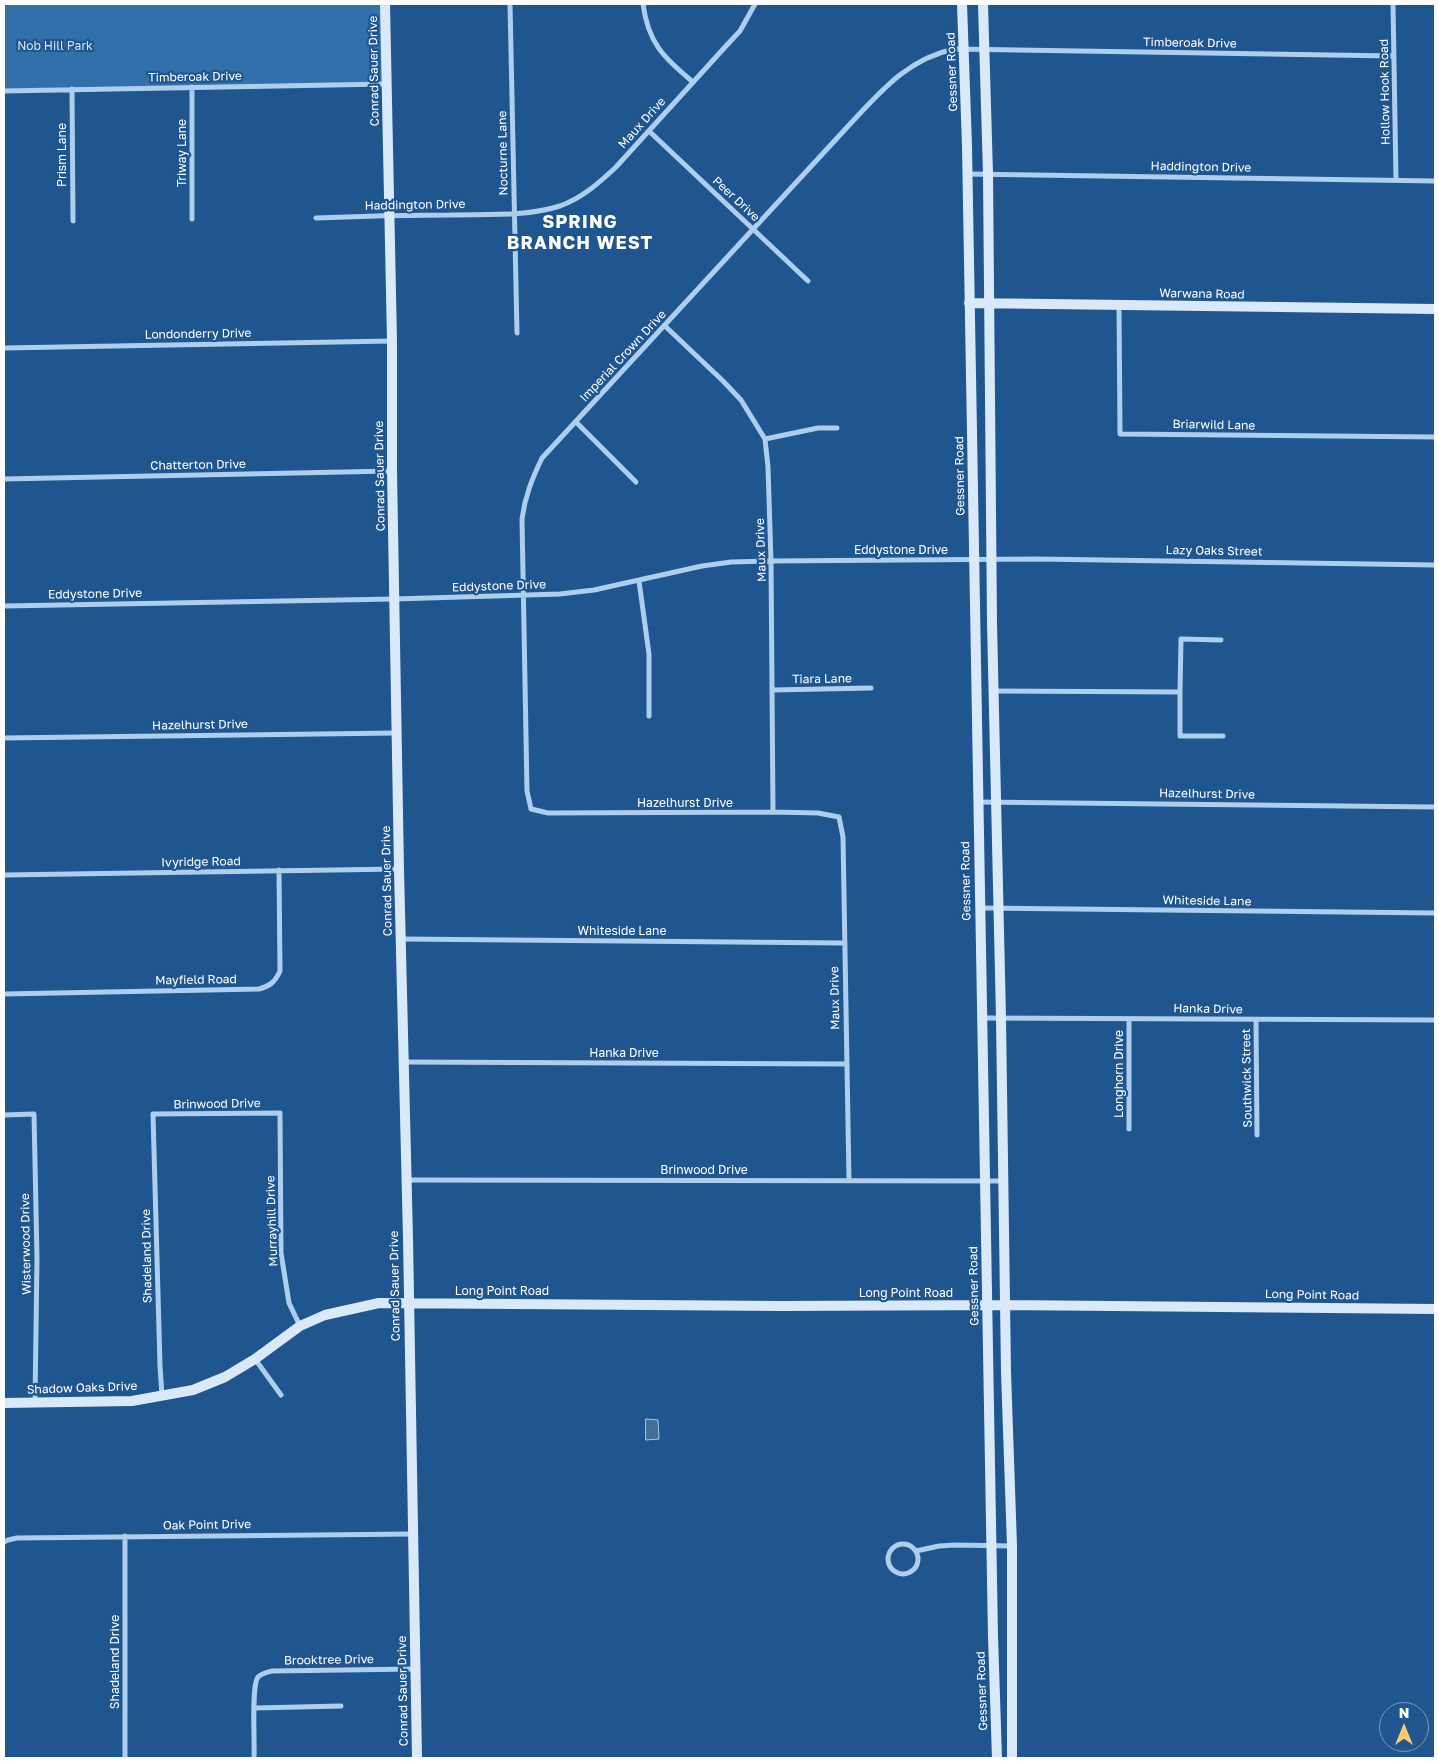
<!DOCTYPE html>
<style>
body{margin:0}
#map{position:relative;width:1439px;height:1762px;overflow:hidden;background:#1f568f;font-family:"Golos Text",sans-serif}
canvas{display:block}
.frame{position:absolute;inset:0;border:5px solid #fff;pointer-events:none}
.north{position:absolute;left:1379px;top:1702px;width:50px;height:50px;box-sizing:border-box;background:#1f568f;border:1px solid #799abc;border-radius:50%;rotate:0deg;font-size:14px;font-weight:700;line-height:20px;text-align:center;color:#fff}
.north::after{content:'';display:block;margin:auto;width:18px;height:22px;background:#fbca6d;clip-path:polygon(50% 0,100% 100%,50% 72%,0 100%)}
</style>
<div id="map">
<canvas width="1439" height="1762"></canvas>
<div class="frame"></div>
<div class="north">N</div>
</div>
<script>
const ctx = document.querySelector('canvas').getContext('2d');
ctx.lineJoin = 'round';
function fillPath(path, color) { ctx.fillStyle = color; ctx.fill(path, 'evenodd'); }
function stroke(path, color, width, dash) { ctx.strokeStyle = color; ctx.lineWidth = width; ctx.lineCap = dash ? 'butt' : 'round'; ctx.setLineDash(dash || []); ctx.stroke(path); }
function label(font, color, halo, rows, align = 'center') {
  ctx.font = font + ' "Golos Text",sans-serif'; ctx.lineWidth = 4.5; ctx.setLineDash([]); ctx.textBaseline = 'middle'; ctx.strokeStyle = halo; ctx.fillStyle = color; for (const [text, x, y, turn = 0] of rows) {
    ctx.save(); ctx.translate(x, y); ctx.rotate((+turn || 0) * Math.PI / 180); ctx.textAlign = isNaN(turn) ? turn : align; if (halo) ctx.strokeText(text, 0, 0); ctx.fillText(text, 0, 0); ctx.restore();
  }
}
const green = new Path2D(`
 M4 4H385L387 84 4 91Z`);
const water = new Path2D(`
 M646 1419 658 1420 659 1439 646 1440Z`);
const street = new Path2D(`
 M510 4 517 333
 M643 4C648 43 664 58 693 82
 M1393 4 1396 180
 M72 89 73 221
 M4 91 387 84
 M649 131 808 281
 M967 174 1435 181
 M316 218C361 216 405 215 450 215 486 214 525 217 560 206 582 198 599 183 616 167L726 46 740 31 755 4
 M192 219V87
 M1119 305 1120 434 1435 437
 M665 326 723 381 741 400 765 439 768 467 771 561 773 812
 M4 348 392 341
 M576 422 636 482
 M765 439 818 428H837
 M4 479 392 471
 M639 581 649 654V716
 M4 606 395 599 560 594 594 590 702 566 731 562 771 561 1037 559 1435 565
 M773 690 871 688
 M994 691 1180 692 1181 639 1221 640
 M1180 692V736H1223
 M4 738 397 733
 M978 802 1435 807
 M4 875 399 869
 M981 908 1435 913
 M401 939 844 943
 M4 994 259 989C270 986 275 982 280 971L279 870
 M981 1018 1435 1020
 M1256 1020 1257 1135
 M404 1062 846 1064
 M4 1115 34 1114 37 1258 35 1402
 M1129 1129V1019
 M406 1180 1003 1181
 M849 1180 843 837 839 817 818 813 773 812 548 813 531 809 527 791 522 519C525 496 532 479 542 458L851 123C882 90 908 59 954 49L1394 56
 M255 1359 281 1395
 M162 1396 160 1366 153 1114 280 1113 281 1253 289 1303 300 1326
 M4 1542 8 1540 17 1538 412 1534
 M888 1559a15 15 0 1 1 30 0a15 15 0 1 1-30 0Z
 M916 1551 939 1546 955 1545 1012 1546
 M255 1708 341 1706
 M125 1758V1536
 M254 1758C255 1744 251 1686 258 1677 262 1673 268 1672 272 1671L415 1669`);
const secondary = new Path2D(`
 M385 4 392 341V471L399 869 408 1238 417 1758
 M962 4 967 146 993 1636 997 1758
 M983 4 988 174 992 623 1001 1018 1006 1372 1012 1546V1758
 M969 303 1435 309
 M4 1403 132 1401 193 1390 225 1377 255 1359 300 1326 325 1315 379 1303 781 1306 1005 1305 1435 1309`);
const streetNames = [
 ["Timberoak Drive",1190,43,1],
 ["Conrad Sauer Drive",374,71,-91],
 ["Gessner Road",952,72,-92],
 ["Timberoak Drive",195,77,-1],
 ["Hollow Hook Road",1385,92,-91],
 ["Maux Drive",642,123,-48],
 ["Triway Lane",182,153,-90],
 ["Nocturne Lane",503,153,-91],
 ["Prism Lane",62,155,-90],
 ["Haddington Drive",1201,167,1],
 ["Peer Drive",736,199,43],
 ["Haddington Drive",415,205,-1],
 ["Warwana Road",1202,294,1],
 ["Londonderry Drive",198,334,-1],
 ["Imperial Crown Drive",623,356,-47],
 ["Briarwild Lane",1214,425,1],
 ["Chatterton Drive",198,465,-1],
 ["Conrad Sauer Drive",380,476,-91],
 ["Gessner Road",960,476,-91],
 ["Maux Drive",761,550,-92],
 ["Eddystone Drive",901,550],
 ["Lazy Oaks Street",1214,551,1],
 ["Eddystone Drive",499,586,-2],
 ["Eddystone Drive",95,594,-1],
 ["Tiara Lane",822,679,-1],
 ["Hazelhurst Drive",200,725,-1],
 ["Hazelhurst Drive",1207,794,1],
 ["Hazelhurst Drive",685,803],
 ["Ivyridge Road",201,862,-1],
 ["Conrad Sauer Drive",387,881,-91],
 ["Gessner Road",966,881,-91],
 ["Whiteside Lane",1207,901,1],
 ["Whiteside Lane",622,931],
 ["Mayfield Road",196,980,-1],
 ["Maux Drive",835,998,-91],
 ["Hanka Drive",1208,1009,1],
 ["Hanka Drive",624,1053],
 ["Longhorn Drive",1119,1074,-90],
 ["Southwick Street",1247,1078,-91],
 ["Brinwood Drive",217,1104,-1],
 ["Brinwood Drive",704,1170],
 ["Murrayhill Drive",272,1221,-92],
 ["Wisterwood Drive",26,1244,-91],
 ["Shadeland Drive",147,1256,-91],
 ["Conrad Sauer Drive",395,1286,-91],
 ["Gessner Road",974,1286,-91],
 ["Long Point Road",502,1291],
 ["Long Point Road",906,1293],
 ["Long Point Road",1312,1295,1],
 ["Shadow Oaks Drive",82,1388,-2],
 ["Oak Point Drive",207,1525,-1],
 ["Brooktree Drive",329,1660,-1],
 ["Shadeland Drive",115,1662,-90],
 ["Conrad Sauer Drive",403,1691,-91],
 ["Gessner Road",982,1691,-92]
];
const parkNames = [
 ["Nob Hill Park",55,46]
];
const districtNames = [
 ["SPRING",580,222],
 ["BRANCH WEST",580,243]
];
fillPath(green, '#3270ac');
fillPath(water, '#466d96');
stroke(water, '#a1c9ee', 1);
stroke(street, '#adceed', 5);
stroke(secondary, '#dae9f9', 10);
label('12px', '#fff', '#1f568f', streetNames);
label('12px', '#d3e6f9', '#1f568f', parkNames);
ctx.letterSpacing = '1px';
label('bold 18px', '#fff', '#1f568f', districtNames);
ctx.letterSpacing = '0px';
</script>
